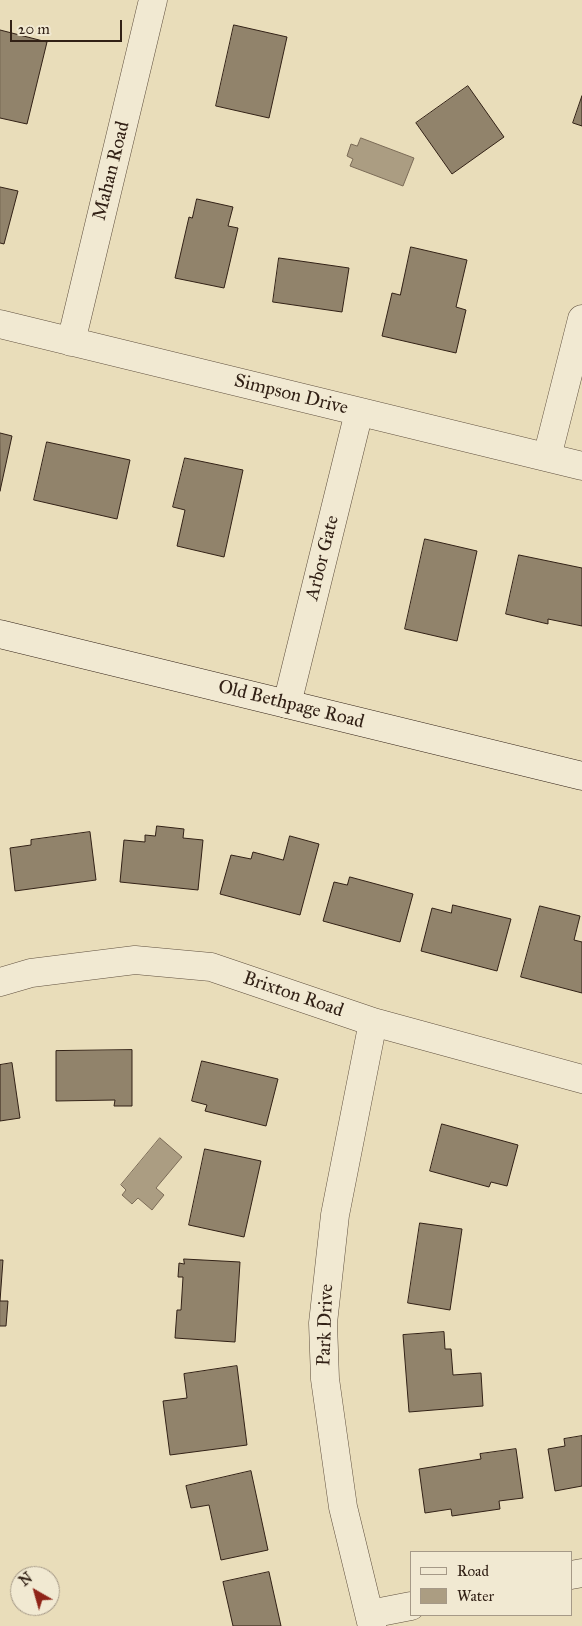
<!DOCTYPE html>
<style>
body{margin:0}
#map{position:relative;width:582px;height:1626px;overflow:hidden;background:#e9ddba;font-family:"IM FELL Great Primer",serif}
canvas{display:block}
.legend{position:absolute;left:410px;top:1551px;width:162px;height:65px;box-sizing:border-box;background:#f1e9d2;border:1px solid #a59987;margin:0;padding:6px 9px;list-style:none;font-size:15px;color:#322116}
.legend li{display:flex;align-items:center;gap:10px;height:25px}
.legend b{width:25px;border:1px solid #a59987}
.north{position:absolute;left:10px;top:1566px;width:50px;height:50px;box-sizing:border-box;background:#f1e9d2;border:1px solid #a59987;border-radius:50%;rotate:322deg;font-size:14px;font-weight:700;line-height:20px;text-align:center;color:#322116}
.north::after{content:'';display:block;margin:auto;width:18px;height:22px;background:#8f2418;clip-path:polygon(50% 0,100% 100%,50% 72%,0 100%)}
.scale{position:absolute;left:10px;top:20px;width:112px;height:22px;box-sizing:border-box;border:2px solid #322116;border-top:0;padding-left:6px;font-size:15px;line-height:18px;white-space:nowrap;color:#322116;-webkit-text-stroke:4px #f1e9d2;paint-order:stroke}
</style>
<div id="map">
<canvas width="582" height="1626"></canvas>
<ul class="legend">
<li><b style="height:6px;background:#f1e9d2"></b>Road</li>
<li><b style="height:14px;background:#ab9d82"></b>Water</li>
</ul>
<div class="north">N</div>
<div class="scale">20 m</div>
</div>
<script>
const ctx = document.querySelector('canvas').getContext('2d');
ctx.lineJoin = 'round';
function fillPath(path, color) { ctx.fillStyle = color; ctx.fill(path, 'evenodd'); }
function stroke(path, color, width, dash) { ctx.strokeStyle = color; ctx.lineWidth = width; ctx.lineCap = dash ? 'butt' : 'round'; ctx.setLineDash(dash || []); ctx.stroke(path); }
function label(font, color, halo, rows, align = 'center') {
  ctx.font = font + ' "IM FELL Great Primer",serif'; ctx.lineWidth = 4; ctx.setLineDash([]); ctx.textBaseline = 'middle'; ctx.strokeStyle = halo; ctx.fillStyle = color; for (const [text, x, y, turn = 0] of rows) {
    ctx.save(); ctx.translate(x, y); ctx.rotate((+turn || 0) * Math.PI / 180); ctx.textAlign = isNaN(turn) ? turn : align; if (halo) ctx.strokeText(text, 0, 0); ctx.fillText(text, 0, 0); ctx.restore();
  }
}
const water = new Path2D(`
 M361 138 414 158 403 186 350 166 353 159 347 156 351 144 357 146Z
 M160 1138 182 1157 156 1188 164 1195 152 1210 138 1198 132 1204 122 1195 126 1190 121 1185Z`);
const building = new Path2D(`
 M234 25 287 37 269 118 216 106Z
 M0 30 47 42 27 124 0 118Z
 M468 86 504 137 452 174 416 123Z
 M582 96V126L573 123Z
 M0 187 18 191 4 244 0 243Z
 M197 199 233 207 228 226 238 228 224 288 175 278 189 217 192 218Z
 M411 247 467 260 456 307 466 310 456 353 382 336 392 293 400 295Z
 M279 258 349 268 342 312 273 302Z
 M0 433 12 436 0 491Z
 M47 442 130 460 117 519 34 500Z
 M185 458 243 470 224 557 177 546 185 510 173 507Z
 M425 539 477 551 457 641 405 629Z
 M519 555 582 568V626L548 619V624L506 614Z
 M157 826 184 829 183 838 203 840 198 890 120 882 124 840 145 842V835L155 836Z
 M90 832 96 880 15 891 10 848 31 845V840Z
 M290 836 319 844 300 915 220 894 231 855 251 859 253 852 283 860Z
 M350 877 413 894 400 942 323 921 334 882 347 885Z
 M453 905 511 919 497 971 421 951 432 908 451 913Z
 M540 906 580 916 574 940 582 942V993L521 977Z
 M132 1050V1106H114L115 1100 56 1101V1051Z
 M202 1061 278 1079 266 1126 205 1111 207 1105 192 1101Z
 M12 1063 20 1118 0 1121V1065Z
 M442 1124 518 1145 507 1186 491 1182 489 1187 430 1171Z
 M205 1149 261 1161 244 1237 189 1225Z
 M420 1223 462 1229 450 1310 408 1303Z
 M184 1259 240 1262 235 1342 175 1338 177 1310H181L183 1277H178L179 1263 184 1264Z
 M0 1260H3L0 1301H8L6 1326H0Z
 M444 1332 445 1349H451L453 1375 481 1373 483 1406 409 1412 403 1335Z
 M237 1366 247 1445 170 1455 163 1401 187 1398 184 1374Z
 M582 1436V1486L555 1491 548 1449 565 1446 564 1439Z
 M516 1449 523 1498 499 1501 500 1509 452 1516 451 1509 425 1513 419 1469 481 1459 480 1454Z
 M251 1471 268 1550 221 1560 209 1505 191 1508 186 1486Z
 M269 1572 281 1626H233L223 1582Z`);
const street = new Path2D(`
 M0 324 582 466
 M71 342 153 0
 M547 457 582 319
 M287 704 359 412
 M0 982 31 973 135 960 211 967 373 1022 582 1079
 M571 1575 582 1573
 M370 1614 411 1606
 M372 1626 343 1507 325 1379 323 1323 335 1215 373 1022`);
const secondary = new Path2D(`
 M0 634 582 776`);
const streetNames = [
 ["Mahan Road",112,171,-76],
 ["Simpson Drive",291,395,14],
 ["Arbor Gate",323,558,-76],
 ["Old Bethpage Road",291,705,14],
 ["Brixton Road",293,995,19],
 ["Park Drive",326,1325,-88]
];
fillPath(water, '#ab9d82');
stroke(water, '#7b6b57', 1);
fillPath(building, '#91836b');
stroke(building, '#322116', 1);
stroke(street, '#60503f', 29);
stroke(secondary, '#322116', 29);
stroke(street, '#f1e9d2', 28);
stroke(secondary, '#f1e9d2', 28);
label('19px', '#322116', '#f1e9d2', streetNames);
</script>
